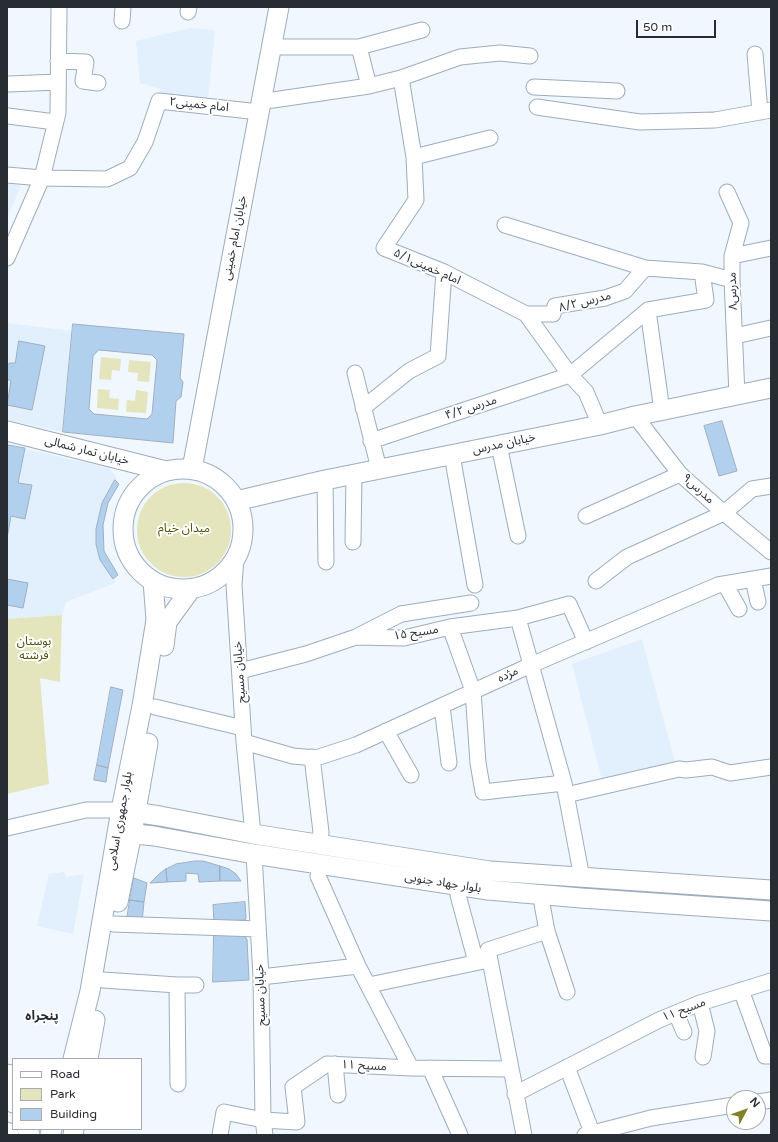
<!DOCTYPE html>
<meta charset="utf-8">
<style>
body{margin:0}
#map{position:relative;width:778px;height:1142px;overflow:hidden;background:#f0f7fe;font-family:"Varela Round",sans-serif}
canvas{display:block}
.frame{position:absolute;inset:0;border:8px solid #272d33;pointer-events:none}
.legend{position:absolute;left:12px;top:1058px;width:130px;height:72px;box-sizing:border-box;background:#fff;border:1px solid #a9abad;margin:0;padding:5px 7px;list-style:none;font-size:12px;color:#272d33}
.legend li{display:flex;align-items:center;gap:8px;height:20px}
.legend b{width:20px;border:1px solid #a9abad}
.north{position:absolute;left:726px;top:1090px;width:40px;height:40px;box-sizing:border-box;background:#fff;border:1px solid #a9abad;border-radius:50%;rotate:49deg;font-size:11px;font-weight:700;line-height:16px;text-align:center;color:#272d33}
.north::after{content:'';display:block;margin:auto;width:14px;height:18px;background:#83812a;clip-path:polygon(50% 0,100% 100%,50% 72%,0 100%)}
.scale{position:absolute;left:636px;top:20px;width:80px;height:18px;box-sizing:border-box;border:2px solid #272d33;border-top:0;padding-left:5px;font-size:12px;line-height:14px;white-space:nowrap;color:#272d33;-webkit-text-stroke:3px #fff;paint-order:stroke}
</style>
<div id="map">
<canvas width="778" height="1142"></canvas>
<div class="frame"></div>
<ul class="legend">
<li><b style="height:5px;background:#fff"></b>Road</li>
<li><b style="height:11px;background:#e4e5bd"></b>Park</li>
<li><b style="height:11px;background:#b1d0ee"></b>Building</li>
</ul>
<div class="north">N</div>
<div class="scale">50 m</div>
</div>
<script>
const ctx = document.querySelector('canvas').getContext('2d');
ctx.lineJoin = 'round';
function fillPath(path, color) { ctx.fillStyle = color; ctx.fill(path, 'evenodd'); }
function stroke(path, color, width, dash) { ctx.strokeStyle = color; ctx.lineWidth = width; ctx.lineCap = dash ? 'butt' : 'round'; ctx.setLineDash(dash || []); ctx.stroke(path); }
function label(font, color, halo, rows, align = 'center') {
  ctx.font = font + ' "Varela Round","Noto Sans Arabic",sans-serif'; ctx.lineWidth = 4; ctx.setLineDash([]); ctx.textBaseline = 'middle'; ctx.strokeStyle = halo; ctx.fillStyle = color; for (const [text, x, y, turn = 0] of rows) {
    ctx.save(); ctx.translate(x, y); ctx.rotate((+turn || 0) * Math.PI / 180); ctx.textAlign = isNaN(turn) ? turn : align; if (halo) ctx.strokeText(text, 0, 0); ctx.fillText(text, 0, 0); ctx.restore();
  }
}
const built = new Path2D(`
 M190 28 215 30 208 100 160 94V89L140 83 136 41Z
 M7 183 21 186 7 218Z
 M7 323 72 331 63 432 7 420Z
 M8 445 109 468 117 478 116 480 119 484 108 503 103 525 104 551 115 583 66 602 62 615 7 619V452Z
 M642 639 676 766 602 780 572 664Z
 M64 872 66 877 84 874 73 934 37 926 49 874Z`);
const green = new Path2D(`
 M101 357 121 359 120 371 112 370 111 380 99 379Z
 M129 360 151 362 149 382 137 381 138 373 128 372Z
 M98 389 110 390 109 398 119 399 118 410 97 408Z
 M136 390 148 392 146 413 126 412 127 400 135 401Z
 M137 530a47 47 0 1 1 94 0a47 47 0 1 1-94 0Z
 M62 615 60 682 40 678 49 784 7 794V619Z
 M512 882 771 897V902L590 891Z`);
const building = new Path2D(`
 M73 324 184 334 180 378 183 382 181 397 176 401 173 443 63 432ZM99 350 152 355 157 360 152 414 147 419 94 414 89 409 93 356Z
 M19 341 45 346 32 410 7 405 11 381 7 379V365L10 363H15Z
 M722 421 737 471 719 476 704 426Z
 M8 445 25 448 18 483 32 485 25 519 11 516 7 538V452Z
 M115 480 119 484 108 503 103 525 104 551 118 575 113 579 100 560 96 544V529L102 503Z
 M7 579 28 583 23 608 7 605Z
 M111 687 123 690 108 768 97 765Z
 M97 765 108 768 106 782 94 780Z
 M195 861H203L220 866V881L199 882 198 874 186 873V881L167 882 166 869 176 864Z
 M220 866 229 869 236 874 241 881H220Z
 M166 869 167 882 150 883 159 874Z
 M134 878 147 883 144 902 130 900Z
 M130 900 144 902 142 922 127 919Z
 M245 902 246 918 245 920 214 922 213 905Z
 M214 934H242L247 939 249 980 213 982Z`);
const minor = new Path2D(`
 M188 12 189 7
 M122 21 123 7
 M272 47H359L369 86
 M359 47 422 30
 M755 54 760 112
 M58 61 86 62 83 81 98 83
 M401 78 414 157 416 200 384 248 444 272 526 314H553L555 306 605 298 625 291 645 268 702 272 732 280
 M9 84 58 82
 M534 87 617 91
 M261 101 273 100 369 86 401 78 460 57 500 53 530 56
 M537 107 640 122 715 120 771 110
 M8 116 55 122
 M414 157 490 138
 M7 175 42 178 107 179 130 168 145 142 159 101 259 112
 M727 192 741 223 732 256V280L737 395
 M505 225 645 268
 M732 256 771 248
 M7 258 42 178 58 113 59 7
 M648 310 662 411
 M526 314 570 375 586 392 600 425
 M735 336 771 328
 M355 373 379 469
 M363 408 409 371 438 356 444 272
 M635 416 680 474 724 513 771 552
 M371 441 570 375 648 310 706 300 702 272
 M499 445 518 536
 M452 455 475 585
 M325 480 326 562
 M586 516 680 474
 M353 542 354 475
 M236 558 234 585 244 742 253 834
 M753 579 758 602
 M596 581 627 557 724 513 752 489 771 486
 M725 584 739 609
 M518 618 564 783 582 878
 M450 627 473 691 478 763 483 792 564 783
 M358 636 401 614 471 603
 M240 671 306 654 356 637 404 638 450 627 518 618 569 604 586 642
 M442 706 449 763
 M155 707 243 728
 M386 731 411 775
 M244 742 293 756 316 758 356 745 531 665 718 585 771 576
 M312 757 321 832 320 845
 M566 795 679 769 686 770 712 767 730 773 771 767
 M7 828 86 810H121
 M254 854 261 977 263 1120 265 1135
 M318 876 358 966 411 1068
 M458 895 476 962
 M542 904 547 931
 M113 924 258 929
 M261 977 358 966
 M103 980 177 985H196
 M177 985 178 1084
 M369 985 489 960
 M741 990 765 1056H771
 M700 1003 707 1031 703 1057
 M676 1013 684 1032
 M335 1064 338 1095
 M567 1067 593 1135
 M430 1068 460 1135
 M515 1094 659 1020 700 1003 771 981
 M758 1102 771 1100
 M220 1135 224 1112 263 1120 297 1122 293 1087 327 1064 411 1068 510 1069
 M524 1135 488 950 547 931 567 992
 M585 1135 651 1118 734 1105`);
const major = new Path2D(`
 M7 431 166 471
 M192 469 279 7
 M123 529a60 60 0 1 1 120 0a60 60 0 1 1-120 0Z
 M236 501 325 480 600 425 635 416 771 388
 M164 646 167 622 191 589
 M121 810 160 816 253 834 490 871 771 890
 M118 832 154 836 254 854 488 890 581 898 771 911
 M118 902 132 833 148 743
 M73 1059 90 991 121 810 142 706 156 620 153 581
 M88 1059 95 1020
 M7 1074 13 1076
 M7 1092 13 1103
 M27 1129 30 1135
 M7 1132 9 1135
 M50 1135 52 1129
 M73 1135 74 1129`);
const streetNames = [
 ["امام خمینی۲",199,105,6],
 ["خیابان امام خمینی",235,238,-79],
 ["امام خمینی۵/۱",427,267,24],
 ["مدرس۸",733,291,-92],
 ["مدرس ۸/۲",585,302,-14],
 ["مدرس ۴/۲",471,408,-18],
 ["خیابان مدرس",504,444,-12],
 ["خیابان تمار شمالی",87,451,14],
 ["مدرس۹",698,489,42],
 ["مسیح ۱۵",416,633,-9],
 ["خیابان مسیح",240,672,-94],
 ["مژده",508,675,-25],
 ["بلوار جمهوری اسلامی",120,821,-80],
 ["بلوار جهاد جنوبی",443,883,9],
 ["خیابان مسیح",261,995,-92],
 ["مسیح ۱۱",684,1010,-21],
 ["مسیح ۱۱",364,1066,3]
];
const parkNames = [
 ["میدان خیام",184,529],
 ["بوستان",34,642],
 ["فرشته",34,656]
];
const neighbourhoodNames = [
 ["پنجراه",42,1017]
];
fillPath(built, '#e2effd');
fillPath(green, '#e4e5bd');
fillPath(building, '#b1d0ee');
stroke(building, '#a0afbf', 1);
stroke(minor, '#9dadbd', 17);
stroke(major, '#9dadbd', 21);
stroke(minor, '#fff', 15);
stroke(major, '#fff', 19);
label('12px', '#272d33', '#fff', streetNames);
label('12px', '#504e09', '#fff', parkNames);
label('bold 13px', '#272d33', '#fff', neighbourhoodNames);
</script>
